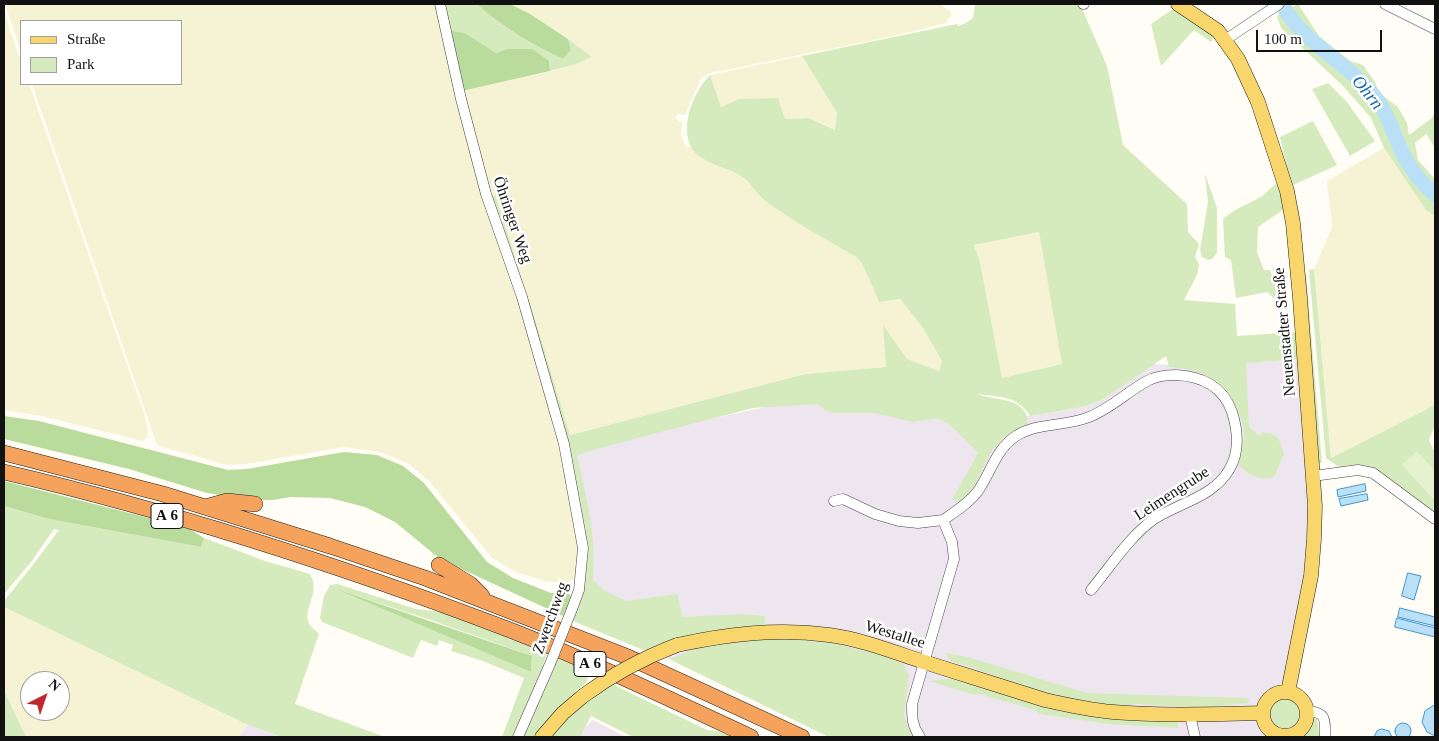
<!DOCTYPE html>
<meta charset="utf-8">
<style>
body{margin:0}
#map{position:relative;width:1439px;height:741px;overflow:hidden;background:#fffdf5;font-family:Georgia,serif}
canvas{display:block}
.frame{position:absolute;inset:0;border:5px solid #111;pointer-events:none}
.legend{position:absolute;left:20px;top:20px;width:162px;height:65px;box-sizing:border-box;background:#fff;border:1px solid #a0a0a0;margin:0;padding:6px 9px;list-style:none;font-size:15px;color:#111}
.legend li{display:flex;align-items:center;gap:10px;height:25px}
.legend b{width:25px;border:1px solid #a0a0a0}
.north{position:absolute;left:20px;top:671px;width:50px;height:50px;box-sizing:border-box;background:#fff;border:1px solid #a0a0a0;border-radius:50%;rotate:41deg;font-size:14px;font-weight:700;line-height:20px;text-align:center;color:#111}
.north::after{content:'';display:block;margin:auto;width:18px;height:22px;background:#c4262e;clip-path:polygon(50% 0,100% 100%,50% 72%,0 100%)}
.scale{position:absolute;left:1256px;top:30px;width:126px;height:22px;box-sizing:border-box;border:2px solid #111;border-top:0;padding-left:6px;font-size:15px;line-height:18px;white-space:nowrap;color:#111;-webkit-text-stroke:4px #fff;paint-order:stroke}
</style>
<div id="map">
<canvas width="1439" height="741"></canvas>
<div class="frame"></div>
<ul class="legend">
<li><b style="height:6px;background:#f9d66b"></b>Straße</li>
<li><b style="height:14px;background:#d5ebbd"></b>Park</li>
</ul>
<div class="north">N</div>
<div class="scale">100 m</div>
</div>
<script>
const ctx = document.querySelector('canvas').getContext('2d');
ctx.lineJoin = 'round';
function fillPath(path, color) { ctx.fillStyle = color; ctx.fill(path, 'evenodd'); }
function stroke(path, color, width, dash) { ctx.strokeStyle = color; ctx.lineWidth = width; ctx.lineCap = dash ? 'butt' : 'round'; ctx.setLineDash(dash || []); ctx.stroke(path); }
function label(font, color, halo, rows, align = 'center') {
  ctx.font = font + ' Georgia,serif'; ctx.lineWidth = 5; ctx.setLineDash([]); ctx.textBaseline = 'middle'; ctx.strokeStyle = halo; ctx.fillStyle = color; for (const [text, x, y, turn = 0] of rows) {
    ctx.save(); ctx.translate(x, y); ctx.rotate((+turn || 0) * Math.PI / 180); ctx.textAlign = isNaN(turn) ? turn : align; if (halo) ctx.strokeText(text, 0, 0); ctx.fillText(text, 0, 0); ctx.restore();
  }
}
const industrial = new Path2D(`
 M1300 359 1309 486 1308 562 1285 670 1283 737H829L637 643 586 591 574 448 766 407 830 399 984 419 1030 416 1083 407 1104 399 1153 364 1192 366Z
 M593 720 626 737H575Z
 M248 725 282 737H237Z`);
const farmland = new Path2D(`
 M5 4H438L570 488 582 547 576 576 569 584 545 581 516 572 492 558 430 482 408 463 380 452 344 447 246 464 227 465 157 445 32 84H181V21H21V52Z
 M510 4H940L952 13 946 23 894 36 710 73 701 78 685 115 678 114 675 118 682 123 681 135 686 147H690L704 159 740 175 766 201 787 216 856 257 862 263 879 302 900 299 923 328 942 361 939 371 907 359 883 326 887 367 805 374 570 435 535 319 495 196 489 197 462 91 561 69 591 57 568 39Z
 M4 12 21 62V84H29L145 416 148 433 147 438 143 441 42 416 4 410Z
 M802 56 837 113 836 130 809 118 785 119 739 99 721 107 710 75Z
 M1384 148 1426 210 1435 216V405L1331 458 1314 269 1332 227 1327 181Z
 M1039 232 1063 364 1002 378 980 262 974 245Z
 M4 607 248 725 237 737H26L4 690ZM30 681H60V711H30Z`);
const green = new Path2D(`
 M444 4H478C502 28 532 45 563 59L571 50 568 39 592 57 576 64 550 71 549 61 506 49 496 53 465 33 448 30Z
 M975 4H1080L1107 66 1123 145 1187 204 1188 232 1199 244 1195 257 1199 264 1197 275 1184 300 1235 304 1237 336 1298 332 1300 359 1246 363 1249 427 1259 436 1263 432C1280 435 1279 439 1284 454L1274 477C1260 481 1247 475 1238 464 1240 454 1244 442 1244 433 1243 422 1239 413 1234 403 1218 376 1199 370 1169 367L1166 356 1104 399 1083 407 1030 416C1018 395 998 397 977 394 991 400 1016 397 1025 412 1027 415 1027 421 1028 424L1003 438 991 452 975 485 960 501 952 500 978 453 949 424 937 418 912 422 875 413H834L825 410 818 404 753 408 607 446 577 455C586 497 597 537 593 580L605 591 626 601 677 594 683 617 741 614 765 616V632L653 654 568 619 583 548 573 491 489 197 495 195 535 319 570 435 805 374 886 367 883 325 907 359 939 371 942 361 923 328 900 299 879 302 862 263 856 257C827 240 796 223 768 203 757 195 750 181 738 174 724 167 695 160 690 145 681 123 694 91 710 75L721 107 739 99 778 98 785 119 809 118 835 130 837 113 802 56 957 24 958 26 964 24 973 18ZM1039 232 1062 364 1002 378 980 262 974 245Z
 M1298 4 1319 36 1350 61 1363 65 1375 82 1379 93 1398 107 1407 123 1409 135 1432 118 1435 111V148L1426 134 1415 143 1418 160 1435 179V216L1426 210 1384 148 1371 118 1343 86 1281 28 1277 16Z
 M1176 7 1215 35 1211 42 1194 30 1161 66 1151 24Z
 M1328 83 1347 102 1375 141 1350 156 1312 89Z
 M1313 121 1337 165 1291 186 1280 137Z
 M1205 174 1217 208V253L1212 259 1208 260 1202 257 1200 250 1208 202Z
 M1278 183 1284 209 1258 227 1257 252 1264 270H1270L1280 296 1276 300 1267 292 1236 298 1231 260 1225 257 1223 219C1235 208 1249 204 1262 196 1268 192 1271 186 1278 183Z
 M1314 269 1331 458 1435 405V425L1429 440 1435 453V517L1360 466 1339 467 1326 458 1309 270Z
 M1306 273 1322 463H1317L1304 276Z
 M4 506 49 519 201 547 204 538 265 561 310 574C322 594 300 611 310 625 312 628 316 631 319 634L295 704 385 737H282L248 725 4 607V601L32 566 59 530 54 529 31 562 4 594Z
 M337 584 416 609 442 612 547 653 538 681 514 737H502L524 678 483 661 451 651 453 645 439 640 437 646 421 640 413 658 322 622 320 618 324 596 330 585ZM344 592 428 619 532 656 531 672Z
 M771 638 832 643 882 655 897 660 904 665 909 675 904 715 912 737H829L669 659 703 646 746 639Z
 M945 653 964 656 1087 693 1249 698 1248 703 1190 709 1173 706 1136 704 1121 707 1081 702 1048 693 951 661Z
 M556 657 590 671 586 683 574 693 536 737H521Z
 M954 678 1178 720V728L1109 724 1040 714 1035 710 980 694 975 695 929 681Z
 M614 684 618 687 707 730 736 733 743 737H633L591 716 580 737H549L571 713 589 699Z
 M4 690 26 737H4Z
 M1263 714a22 22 0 1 1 44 0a22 22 0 1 1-44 0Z
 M1315 717 1317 719 1320 737H1304L1312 718Z`);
const forest = new Path2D(`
 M477 4H510L530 14 568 39 571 50 563 59C532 45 502 27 477 4Z
 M448 30 465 33 496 53 506 49H532L549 61 550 71 462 91Z
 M4 416 39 421 228 470 247 469 344 452 377 455 403 466 424 483 487 562 513 578 551 593H569L571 597 563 616 440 559 395 522 365 507 330 498 290 497 273 500H253L207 493 129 469 4 439Z
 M4 481 188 528 204 538 201 547 49 519 4 506Z
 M336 589 532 656 531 672Z`);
const pitch = new Path2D(`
 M1417 451 1435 471V501L1402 465Z`);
const water = new Path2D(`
 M1365 484 1366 491 1338 497 1337 490Z
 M1367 494 1368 500 1341 506 1339 499Z
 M1408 573 1421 576 1414 600 1402 596Z
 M1400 608 1435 617V626L1398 617Z
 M1397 618 1435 628V637L1395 627Z
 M1435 705V736L1427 732 1422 722 1425 711Z
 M1395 731a8 8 0 1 1 16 0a8 8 0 1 1-16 0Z
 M1382 729 1389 731 1392 737H1374L1377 731Z`);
const river = new Path2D(`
 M1282 4C1304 46 1351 63 1378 101 1389 116 1395 139 1404 156 1411 170 1424 185 1435 195`);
const minor = new Path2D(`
 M440 4 461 99 486 194 522 297 564 444 583 548 579 590 572 609
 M1083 4H1084
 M1385 4 1435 29
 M1225 40 1279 4
 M1313 476 1358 470 1373 473 1435 519
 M834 501 843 499 875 514 899 521 918 523 943 520
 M1307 711C1327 712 1325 720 1325 737
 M1190 715 1195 737
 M518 737 550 664
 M920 737C912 726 912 718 912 704L954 559 952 542 943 520C955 512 969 503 978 491 991 472 996 449 1016 436 1038 422 1065 427 1089 417 1110 409 1127 392 1147 381 1156 376 1165 375 1176 375 1201 376 1223 386 1232 412 1238 431 1240 452 1229 470 1213 497 1179 503 1154 519 1129 537 1111 566 1091 590`);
const major = new Path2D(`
 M1178 4 1218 31 1238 59 1258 102 1287 191 1293 223 1300 298 1315 506 1314 539 1311 576 1288 692
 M677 645C728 634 777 628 829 635 860 639 891 651 921 661 962 674 1004 687 1045 700 1067 705 1090 710 1113 712 1163 716 1213 714 1263 713
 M1263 714a22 22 0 1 1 44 0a22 22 0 1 1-44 0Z
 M542 737 563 713 583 696`);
const highway = new Path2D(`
 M4 453 163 494 330 546 425 578 628 657 802 737
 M4 472C176 512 345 567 510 630 592 662 672 700 751 737
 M205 507 227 501 255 504
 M439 565 470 584 482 596`);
const minorBridge = new Path2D(`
 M550 664 572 609`);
const majorBridge = new Path2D(`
 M583 696C613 674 643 658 677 645`);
const shields = [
 [167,516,32],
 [590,664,32]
];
const shieldNames = [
 ["A 6",167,516],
 ["A 6",590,664]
];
const streetNames = [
 ["Öhringer Weg",512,220,71],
 ["Neuenstadter Straße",1285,332,-95],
 ["Leimengrube",1172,494,-33],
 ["Zwerchweg",551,618,-70],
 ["Westallee",895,635,17]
];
const waterNames = [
 ["Ohrn",1367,93,51]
];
fillPath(industrial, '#eee6ef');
fillPath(farmland, '#f6f3d4');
fillPath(green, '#d5ebbd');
fillPath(forest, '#b9dc9c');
fillPath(pitch, '#e6f2cf');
fillPath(water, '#b9e0f7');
stroke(water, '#3f96cf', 1);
stroke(river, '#b9e0f7', 15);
stroke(minor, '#444', 11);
stroke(major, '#222', 15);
stroke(highway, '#222', 16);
stroke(minor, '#fff', 10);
stroke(major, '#f9d66b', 14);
stroke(highway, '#f5a25d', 15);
stroke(minorBridge, '#444', 11, []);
stroke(majorBridge, '#222', 15, []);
stroke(minorBridge, '#fff', 10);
stroke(majorBridge, '#f9d66b', 14);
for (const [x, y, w] of shields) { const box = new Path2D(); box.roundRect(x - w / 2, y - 12.5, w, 25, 4); ctx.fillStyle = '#fff'; ctx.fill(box); stroke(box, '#111', 1); }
label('bold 15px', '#111', null, shieldNames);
label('16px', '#111', '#fff', streetNames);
label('italic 18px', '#1768a6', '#fff', waterNames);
</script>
